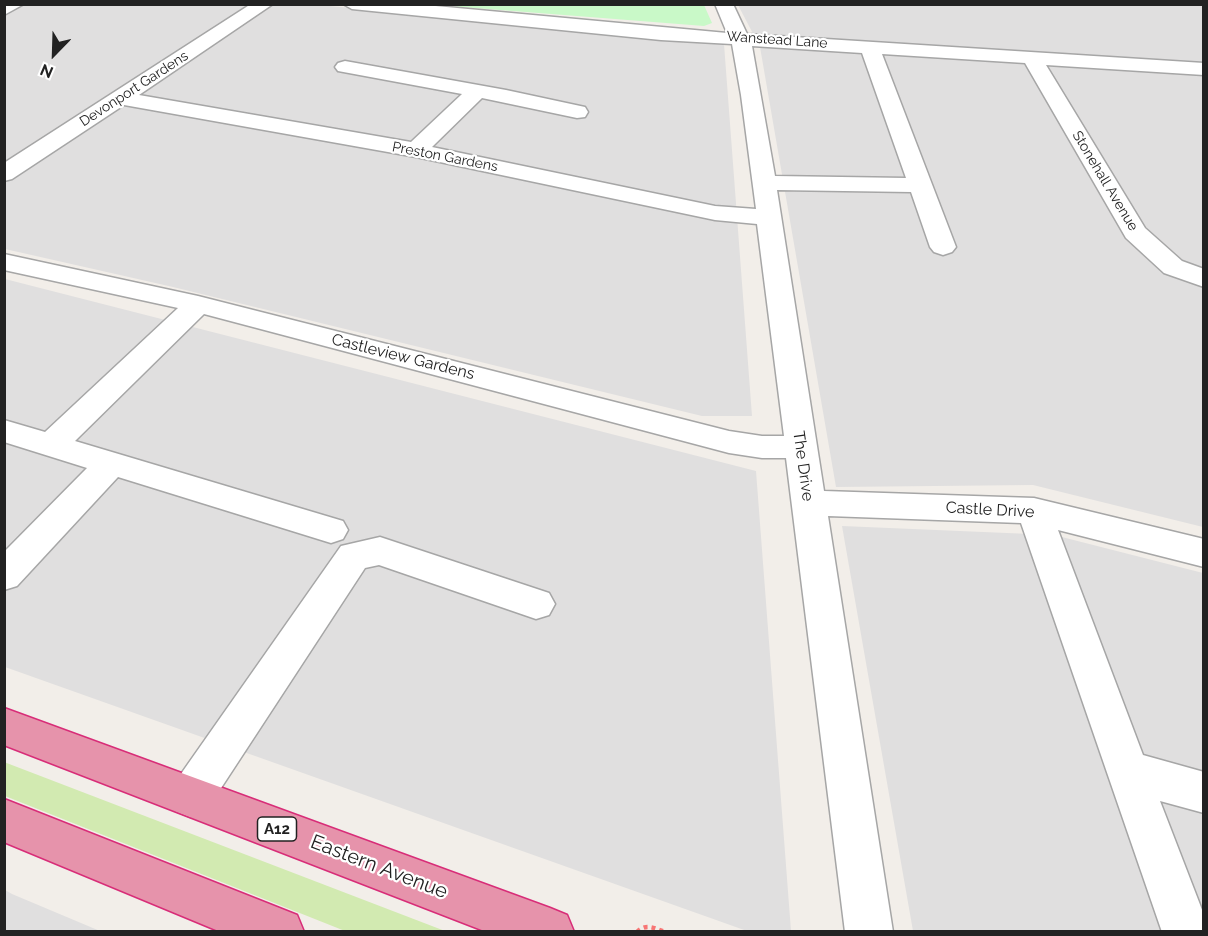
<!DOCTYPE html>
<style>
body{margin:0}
#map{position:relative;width:1208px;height:936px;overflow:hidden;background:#f2eee9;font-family:Raleway,sans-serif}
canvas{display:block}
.frame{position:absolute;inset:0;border:6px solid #222;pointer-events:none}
.north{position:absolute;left:24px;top:24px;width:60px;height:60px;-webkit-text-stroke:4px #fff;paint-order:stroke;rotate:203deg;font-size:16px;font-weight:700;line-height:24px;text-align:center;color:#222}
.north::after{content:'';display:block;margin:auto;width:21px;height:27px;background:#222;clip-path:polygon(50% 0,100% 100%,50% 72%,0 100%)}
</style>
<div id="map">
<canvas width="1208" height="936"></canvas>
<div class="frame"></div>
<div class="north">N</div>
</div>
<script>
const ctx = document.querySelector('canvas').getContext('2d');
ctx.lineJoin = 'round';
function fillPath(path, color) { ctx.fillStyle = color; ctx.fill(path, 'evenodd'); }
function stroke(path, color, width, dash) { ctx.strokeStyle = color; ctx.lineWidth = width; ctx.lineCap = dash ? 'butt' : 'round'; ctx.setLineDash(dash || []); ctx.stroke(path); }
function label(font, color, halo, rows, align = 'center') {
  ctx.font = font + ' Raleway,sans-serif'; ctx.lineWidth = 4.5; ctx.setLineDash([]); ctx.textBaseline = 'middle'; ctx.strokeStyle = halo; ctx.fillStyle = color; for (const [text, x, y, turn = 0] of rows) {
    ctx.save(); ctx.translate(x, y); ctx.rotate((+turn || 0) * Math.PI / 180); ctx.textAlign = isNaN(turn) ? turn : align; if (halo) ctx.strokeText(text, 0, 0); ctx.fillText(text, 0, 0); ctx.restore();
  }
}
const residential = new Path2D(`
 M4 5H320L724 44 752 416H702L173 287 5 249Z
 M738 5H1203V527L1033 485 836 487 760 47Z
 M5 279 756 471 791 931H747L5 667Z
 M842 526 1054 535 1203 573V931H913Z
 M5 890 12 894 100 931H5Z`);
const grass = new Path2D(`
 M4 762 445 931H345L5 796Z`);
const park = new Path2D(`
 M437 5H704L712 23 704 26Z`);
const path = new Path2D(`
 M637 932C646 923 654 928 665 932`);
const minor = new Path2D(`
 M4 4H24L4 15Z
 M251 4H273L139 95 411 142 462 94 338 71 335 67 338 63 345 61 506 90 585 107 588 112 585 117 577 118 482 98 432 147 715 206 756 209 741 95 732 44 661 40 352 9 343 4H414L727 33 715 4H733L747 34 1204 63V75L1046 65 1145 228 1182 261 1204 269V287L1164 273 1126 238 1025 63 882 54 956 247 952 252 943 255 934 252 930 247 911 192 777 190 824 491 1034 498 1204 539V567L1058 530 1143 755 1204 772V813L1160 801 1204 915V932H1162L1021 523 828 516 893 932H845L786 458H762L729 453 204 314 75 441 343 521 348 530 343 539 331 543 118 477 17 586 4 590V552L87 468 4 442V420L45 432 178 308 4 270V254L198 296 729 431 762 436H784L757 224 715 220 416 157 124 105 12 179 4 181V163ZM752 46 862 53 906 178 775 176Z
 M380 537 549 593 555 604 549 615 536 619 379 565 365 568 206 811 191 817 176 811 169 796 176 781 341 546Z`);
const highway = new Path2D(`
 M4 708 550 908 567 915 574 932H487L4 745Z
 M4 799 297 915 304 932H221L4 842Z`);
const farStreetnames = [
 ["Wanstead Lane",777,40,4],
 ["Devonport Gardens",134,89,-33],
 ["Preston Gardens",445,157,11],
 ["Stonehall Avenue",1105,181,59]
];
const shields = [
 [277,829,39]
];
const shieldNames = [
 ["A12",277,829]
];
const streetNames = [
 ["Castleview Gardens",403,357,14],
 ["The Drive",803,466,82],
 ["Castle Drive",990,510,3]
];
const nearStreetnames = [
 ["Eastern Avenue",379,867,21]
];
fillPath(residential, '#e0dfdf');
fillPath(grass, '#d2eab1');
fillPath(park, '#c9f9c8');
stroke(minor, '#a6a6a6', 3);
stroke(highway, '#d82d78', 3);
stroke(path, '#f77574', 4.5, [4, 4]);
fillPath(minor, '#fff');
fillPath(highway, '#e693ab');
label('14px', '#222', '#fff', farStreetnames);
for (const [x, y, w] of shields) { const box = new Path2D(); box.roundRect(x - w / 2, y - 12, w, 24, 4.5); ctx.fillStyle = '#fff'; ctx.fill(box); stroke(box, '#222', 1.5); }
label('bold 15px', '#222', null, shieldNames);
label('16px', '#222', '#fff', streetNames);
label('20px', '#222', '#fff', nearStreetnames);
</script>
